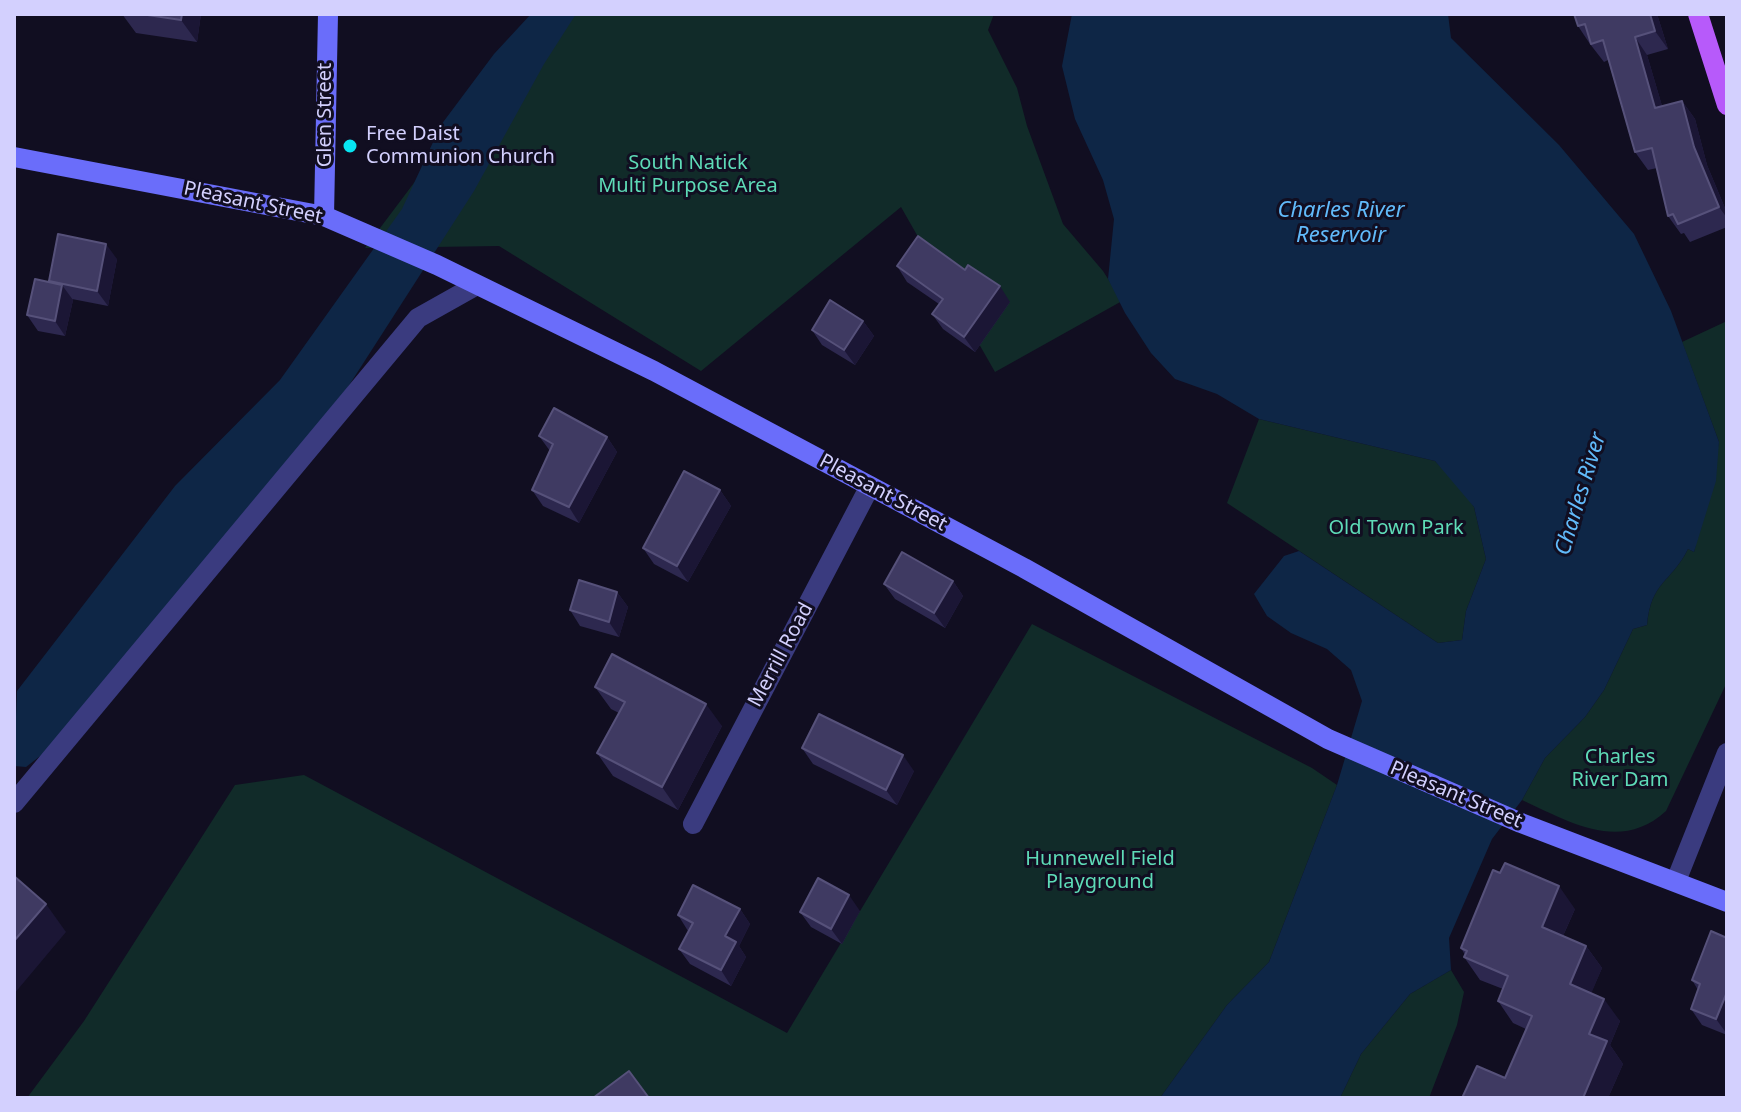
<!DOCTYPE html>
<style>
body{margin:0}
#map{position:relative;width:1741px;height:1112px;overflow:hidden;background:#110e21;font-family:"Noto Sans",sans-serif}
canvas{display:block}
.frame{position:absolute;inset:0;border:16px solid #d3d0fe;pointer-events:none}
</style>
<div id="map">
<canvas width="1741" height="1112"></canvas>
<div class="frame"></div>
</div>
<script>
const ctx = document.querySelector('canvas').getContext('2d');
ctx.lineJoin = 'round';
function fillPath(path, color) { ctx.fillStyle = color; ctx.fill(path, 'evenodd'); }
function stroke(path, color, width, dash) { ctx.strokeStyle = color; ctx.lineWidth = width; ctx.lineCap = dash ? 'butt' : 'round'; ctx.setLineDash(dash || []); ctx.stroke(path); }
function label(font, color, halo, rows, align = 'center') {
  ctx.font = font + ' "Noto Sans",sans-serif'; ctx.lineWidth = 6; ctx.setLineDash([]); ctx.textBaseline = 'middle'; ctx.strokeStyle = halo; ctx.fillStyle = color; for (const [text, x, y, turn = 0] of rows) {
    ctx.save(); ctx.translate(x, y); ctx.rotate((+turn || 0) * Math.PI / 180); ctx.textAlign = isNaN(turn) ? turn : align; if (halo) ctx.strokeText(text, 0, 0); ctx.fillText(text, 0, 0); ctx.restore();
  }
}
const green = new Path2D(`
 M541 14H994L988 30 1017 88 1027 126 1063 224 1103 271 1122 301 995 372 901 207 701 371 499 246 365 248Z
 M1727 321V682L1666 811C1620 853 1570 822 1522 800L1545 758 1585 717 1604 690 1633 629 1647 625C1651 581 1671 583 1688 549L1694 552 1719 442 1682 342Z
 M1259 419 1435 461 1462 489 1474 507 1486 559 1466 611 1462 640 1438 643 1227 503Z
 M1032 624 1312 768 1337 785 1269 962 1227 1005 1160 1098H27L84 1021 235 785 304 775 787 1033Z
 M1451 970 1464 992 1457 1025 1429 1098H1340L1361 1054 1410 994Z`);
const water = new Path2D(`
 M531 14H576L544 64 474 191 346 390 66 736 26 767 14 766 17 691 175 486 280 380 402 209 441 125 494 54Z
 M1072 14H1448L1451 38 1559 145 1634 234 1671 311 1719 442 1716 481 1694 552 1688 549C1671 583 1651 581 1647 625L1633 629 1604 690 1585 717 1545 758 1522 800 1492 839 1449 938 1451 970 1410 994 1361 1054 1340 1098H1160L1227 1005 1269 962 1337 785 1362 701 1351 670 1327 649 1291 633 1267 616 1254 594 1284 556 1299 551 1438 643 1462 640 1466 611 1486 559 1474 507 1435 461 1259 419 1217 394 1175 379 1151 353 1125 313 1108 279 1114 219 1103 180 1075 119 1062 66Z`);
const street = new Path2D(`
 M14 803 418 318 475 286
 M693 824 870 486
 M1676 881 1727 753`);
const secondary = new Path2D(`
 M14 157 324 216 437 265 654 371 1024 568 1328 739 1521 823 1727 902
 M324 216 328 14`);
const primary = new Path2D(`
 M1698 14 1727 105`);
const wall = new Path2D(`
 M122 14H201L197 42 136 33Z
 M1574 14H1657L1668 49 1647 55 1662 106 1682 101 1695 119 1707 165 1727 213V227L1690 242 1684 233 1681 234 1668 216 1657 168 1648 170 1635 152 1608 60 1604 62 1590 44 1578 26Z
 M117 259 108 306 72 299 73 300 65 336 38 331 27 315 50 282Z
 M897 266 1010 302 975 352 943 329 932 314 939 304 907 282Z
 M863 321 874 336 855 365 822 345 812 330Z
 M539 436 607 437 617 452 579 523 543 506 532 490 550 451Z
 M720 490 731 506 688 582 654 564 643 548Z
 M953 581 963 596 945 628 895 599 884 584Z
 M617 592 628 607 619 637 580 626 570 610Z
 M595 687 722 726 678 810 613 776 597 753 619 713 611 709Z
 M802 748 914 771 897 805 813 764Z
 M740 909 750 924 739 946 746 957 731 986 690 964 679 949 688 931 678 915Z
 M1575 909 1563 936 1586 946 1602 968 1591 993 1620 1021 1610 1045 1623 1064 1608 1098H1462L1505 1078 1526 1029 1513 1023 1498 1001 1503 989 1480 980 1464 957 1465 955 1461 948Z
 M860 911 842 944 811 927 800 912Z
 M1727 938V1035L1702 1025 1691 1009 1698 990 1692 980Z`);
const shadedWall = new Path2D(`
 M182 14H201L197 42 181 20Z
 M1650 14H1657L1668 49 1655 31Z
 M1635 37 1647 55 1668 126 1655 108Z
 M1682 101 1695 119 1707 165 1727 213V218L1719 207 1694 147Z
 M106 244 117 259 108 306 97 291Z
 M62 285 73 300 65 336 55 321Z
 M1000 286 1010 302 975 352 964 337Z
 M863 321 874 336 855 365 844 350Z
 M607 437 617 452 579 523 569 507Z
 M720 490 731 506 688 582 677 566Z
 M953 581 963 596 945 628 934 613Z
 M617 592 628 607 619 637 609 622Z
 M706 704 722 726 678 810 662 787Z
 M903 755 914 771 897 805 886 790Z
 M1559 886 1575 909 1557 949 1542 927Z
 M849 895 860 911 842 944 831 929Z
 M46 904 66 932 14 994V941Z
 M740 909 750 924 739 946 746 957 731 986 721 970 725 936Z
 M1586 946 1602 968 1586 1006 1570 984Z
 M1727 992V1034L1716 1019Z
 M1604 999 1620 1021 1610 1045 1623 1064 1608 1098H1583L1589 1034Z`);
const building = new Path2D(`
 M141 14H182L181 20Z
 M1574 14H1650L1655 31 1635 37 1655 108 1682 101 1694 147 1719 207 1678 224 1673 214 1668 216 1652 148 1635 152 1603 40 1591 44 1585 24 1578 26Z
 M58 234 106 244 97 291 49 281Z
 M918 236 965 270 968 265 1000 286 964 337 932 314 943 299 897 266Z
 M35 279 62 285 55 321 27 315Z
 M830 300 863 321 844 350 812 330Z
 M554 408 607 437 569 507 532 490 553 444 539 436Z
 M684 471 720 490 677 566 643 548Z
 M902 552 953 581 934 613 884 584Z
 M579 580 617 592 609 622 570 610Z
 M612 654 706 704 662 787 597 753 625 702 595 687Z
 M819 714 903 755 886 790 802 748Z
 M1505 863 1559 886 1542 927 1586 946 1570 984 1604 999 1589 1034 1607 1041 1583 1098H1462L1477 1066 1505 1078 1532 1016 1498 1001 1508 976 1464 957 1467 951 1461 948 1493 870 1500 873Z
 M14 876 46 904 14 941Z
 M818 878 849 895 831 929 800 912Z
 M693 885 740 909 725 936 736 942 721 970 679 949 693 923 678 915Z
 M1711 931 1727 938V992L1716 1019 1691 1009 1700 984 1692 980Z
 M629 1071 649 1098H593Z`);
const markers = [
 [350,146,8,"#07e5f2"]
];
const streetNames = [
 ["Glen Street",325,115,-90],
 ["Pleasant Street",253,203,12],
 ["Pleasant Street",883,493,28],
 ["Merrill Road",781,655,-62],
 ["Pleasant Street",1456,795,23]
];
const poiNames = [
 ["Free Daist",366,134],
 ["Communion Church",366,157]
];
const parkNames = [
 ["South Natick",688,163],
 ["Multi Purpose Area",688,186],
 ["Old Town Park",1396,528],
 ["Charles",1620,757],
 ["River Dam",1620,780],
 ["Hunnewell Field",1100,859],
 ["Playground",1100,882]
];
const waterNames = [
 ["Charles River",1341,211],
 ["Reservoir",1341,236],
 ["Charles River",1581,494,-73]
];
fillPath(green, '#112b29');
fillPath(water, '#0e2646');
stroke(street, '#3a3b7f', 20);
stroke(secondary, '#6a6dfa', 20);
stroke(primary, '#b75afa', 20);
fillPath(wall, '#2d284f');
fillPath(shadedWall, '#1b1635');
fillPath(building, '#3f3a62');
stroke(building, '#56517a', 2);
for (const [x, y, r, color] of markers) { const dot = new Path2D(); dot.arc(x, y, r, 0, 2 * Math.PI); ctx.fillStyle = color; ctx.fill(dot); stroke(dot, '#110e21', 3); }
label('20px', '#d3d0fe', '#110e21', streetNames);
label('20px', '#d3d0fe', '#110e21', poiNames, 'left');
label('20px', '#5edbb7', '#110e21', parkNames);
label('italic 22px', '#61bafa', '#110e21', waterNames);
</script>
